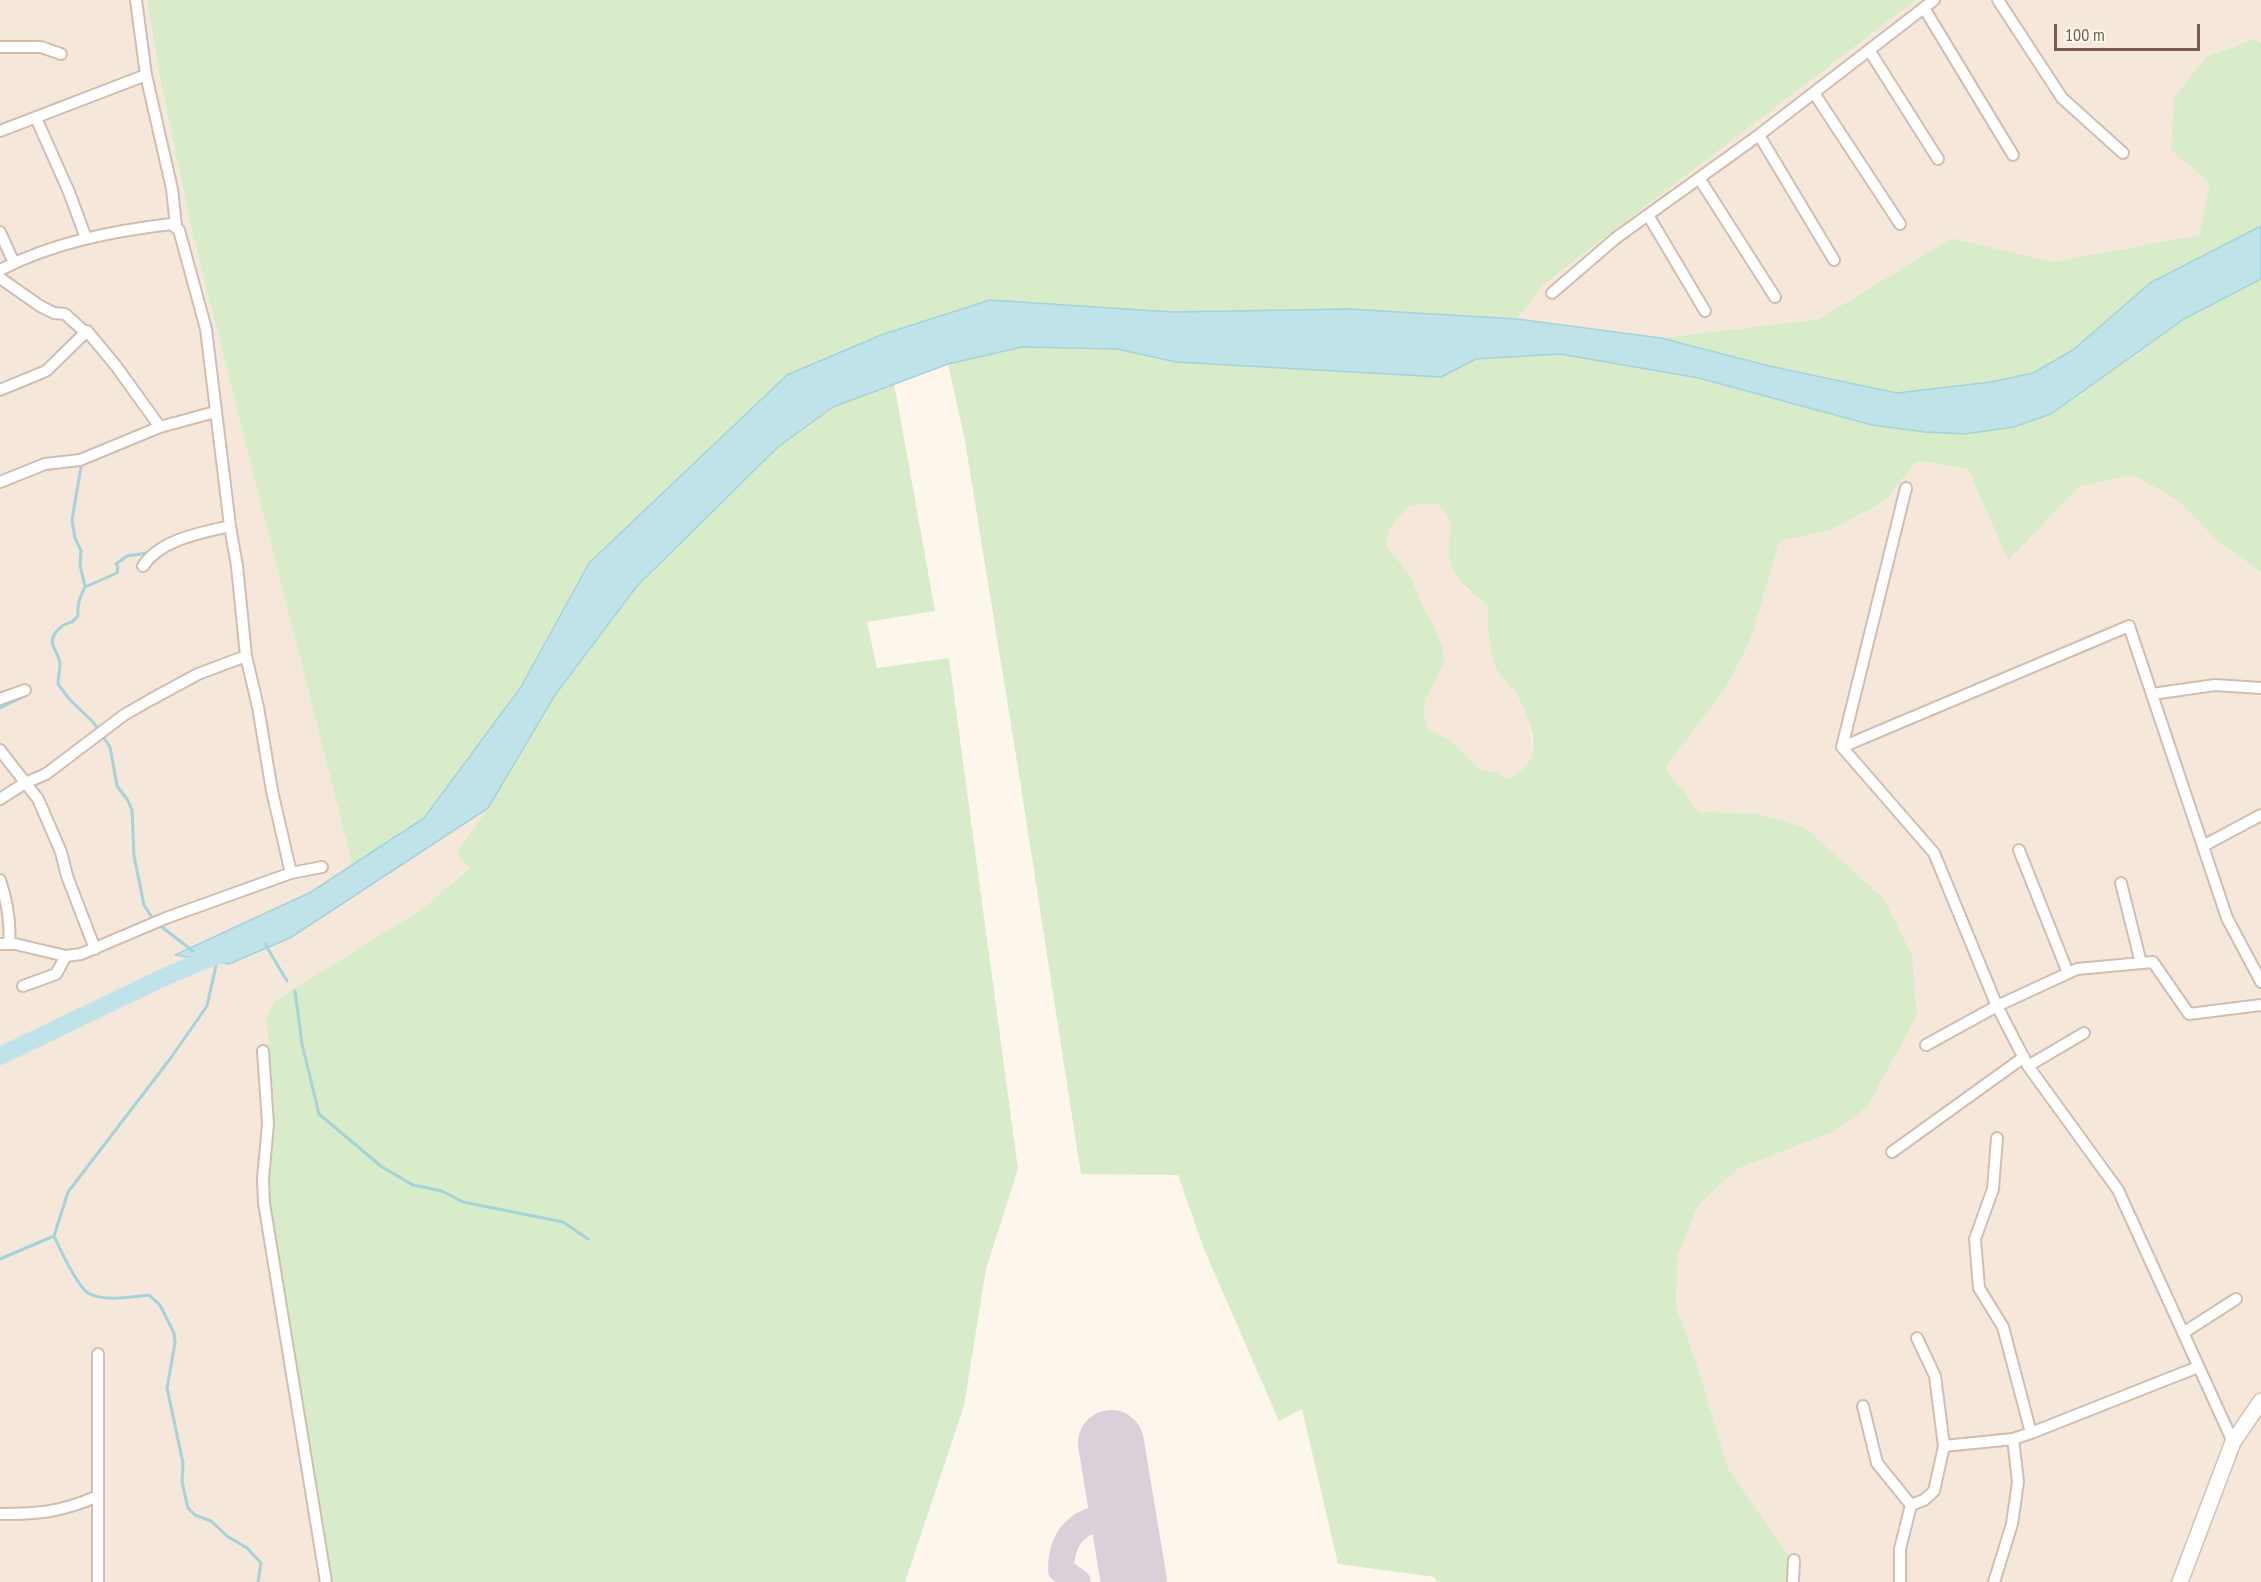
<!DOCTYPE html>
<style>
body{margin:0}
#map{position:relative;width:2261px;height:1582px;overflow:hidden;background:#fdf6ec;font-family:"PT Sans Narrow",sans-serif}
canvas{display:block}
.scale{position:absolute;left:2054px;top:24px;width:146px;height:27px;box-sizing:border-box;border:3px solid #7a5c4d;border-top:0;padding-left:8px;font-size:18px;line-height:21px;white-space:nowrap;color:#7a5c4d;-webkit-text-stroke:4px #fffaf3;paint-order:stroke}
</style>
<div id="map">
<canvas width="2261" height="1582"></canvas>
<div class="scale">100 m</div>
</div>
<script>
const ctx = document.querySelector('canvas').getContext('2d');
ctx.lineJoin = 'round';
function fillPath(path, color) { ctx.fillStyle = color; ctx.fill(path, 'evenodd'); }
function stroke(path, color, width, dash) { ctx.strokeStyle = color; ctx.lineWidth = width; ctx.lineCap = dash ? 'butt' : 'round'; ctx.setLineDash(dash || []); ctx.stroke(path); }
const residential = new Path2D(`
 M0 0H147L159 75 191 227 352 865 311 892 177 955 229 964 290 938 488 808 457 853 469 867 425 907 276 1000 266 1017 274 1102 266 1200 332 1582H0Z
 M1916 0H2261V43L2255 39 2171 150 2211 183 2199 235 2052 262 1952 238 1819 319 1661 338 1517 319 1544 284Z
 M1917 461 1968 469 2008 559 2080 486 2134 475 2181 503 2217 541 2261 572V1582H1794L1790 1559 1728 1468 1695 1358 1676 1306 1678 1255 1698 1206 1737 1169 1833 1132 1755 813 1699 812 1665 768 1727 686 1751 639 1780 541 1831 530 1885 501Z
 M1437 504 1447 513 1452 525 1448 551 1464 586 1487 605 1493 658 1498 670 1514 690 1530 720 1533 752 1529 765 1521 774 1508 779 1494 772 1480 770 1451 741 1427 728 1424 712 1426 699 1444 663 1433 624 1420 601 1411 576 1386 546 1388 530 1392 522 1411 505Z`);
const green = new Path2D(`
 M147 0H1916L1544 284 1517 319 1349 309 1172 312 990 300 881 335 787 375 589 563 521 687 424 818 352 865 191 227 159 74Z
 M2255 39 2261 43V226L2150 283 2073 350 2033 373 1991 382 1897 393 1769 366 1661 338 1819 319 1952 238 2052 262 2199 235 2210 183 2171 150 2174 98 2206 57Z
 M2261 279V572L2217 541 2181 503 2134 475 2080 486 2008 560 1968 469 1917 461 1885 501 1831 530 1780 541 1751 639 1727 686 1665 768 1699 812 1755 813 1805 828 1884 899 1912 956 1917 1015 1867 1107 1833 1132 1737 1169 1698 1206 1678 1255 1676 1306 1695 1358 1728 1468 1790 1559 1794 1582H1437L1435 1577 1338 1564 1302 1409 1279 1421 1204 1249 1178 1175 1081 1174 1019 774 965 441 948 364 1022 347 1117 349 1176 362 1441 377 1476 359 1560 354 1699 378 1872 425 1925 432 2051 414 2184 319ZM1437 504C1463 525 1443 537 1450 561 1455 580 1473 593 1487 605 1489 625 1488 652 1497 670 1502 678 1510 684 1515 692 1532 720 1549 764 1508 779L1494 772 1480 770 1451 741 1427 728 1424 712 1426 699 1444 663 1443 649 1433 624 1420 601 1411 576 1386 546C1389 523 1395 520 1411 505Z
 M894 383 935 611 867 622 877 668 949 658 1018 1169 986 1269 964 1406 905 1582H332L266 1200 274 1102 266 1017 276 1000 425 907 469 868 457 853 488 808 555 695 637 586 778 447 833 407Z`);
const water = new Path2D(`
 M2261 226V279L2184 319 2051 414 2014 427 1964 434 1925 432 1872 425 1699 378 1560 354 1476 359 1441 377 1176 362 1117 349 1022 347 948 364 833 407 778 447 637 586 555 695 488 808 290 938 229 964 175 955 311 892 424 818 521 687 589 563 787 375 881 335 990 300 1172 312 1349 309 1517 319 1661 338 1769 366 1897 393 1991 382 2033 373 2073 350 2150 283Z`);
const stream = new Path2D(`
 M82 461 72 520 75 538 81 551 80 565 85 587C80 597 77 603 78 616L72 622C64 624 61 626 56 632 46 644 59 651 60 664 60 670 58 678 58 684L70 700 93 722 110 747 117 786 127 799 132 810 134 856 144 905 153 919
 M85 587 117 573 118 567 116 564 127 556 147 553
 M0 708 27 695
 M158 924 193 951
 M265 944 287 981
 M217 961 207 1006 170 1059 68 1192 54 1236C60 1249 77 1286 88 1293 103 1302 132 1297 149 1295L160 1305 174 1333 175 1343 167 1388 183 1463 182 1482 188 1508 195 1515 211 1521 227 1536 247 1548 261 1563 258 1582
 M295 991 302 1044 319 1114 382 1167 413 1185 442 1191 463 1202 563 1222 588 1239
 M0 1259 54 1236`);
const river = new Path2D(`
 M0 1056 156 981 204 960 224 954`);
const taxiway = new Path2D(`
 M1078 1582 1061 1570C1061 1488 1173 1515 1146 1582`);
const runway = new Path2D(`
 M1111 1443 1134 1582`);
const minor = new Path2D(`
 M136 0 146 75 172 189 176 226
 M1998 0 2062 98 2123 153
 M1924 8 2013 155
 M0 47H41L61 54
 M1869 50 1938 159
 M1814 93 1900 224
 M36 118 69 192 86 238
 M0 131 146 75
 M1759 135 1834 260
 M1699 178 1775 297
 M1648 215 1705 311
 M0 232 14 263
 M0 270C52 243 112 231 171 224L179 230 206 329 230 526 237 566 246 656 258 707 272 791 291 873
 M0 278 40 306 54 313 65 314 85 332
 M1552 293 1616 238 1759 135 1934 0
 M0 390 46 371 87 331 116 366 160 427
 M0 482 45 464 80 460 160 427 215 412
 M1906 488 1842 747 1934 853 1997 1006 2028 1066 2118 1190 2233 1442
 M143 566C161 539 201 533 230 526
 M2152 694 2215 685 2261 688
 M0 699 25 690
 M1842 747 2129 626 2227 918 2261 982
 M0 750 38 799 61 852 67 876 95 949
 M0 799 25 783 46 774 124 715 150 700 198 674 246 656
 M2203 846 2261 815
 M2019 850 2068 973
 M0 880C7 901 11 922 9 944
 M2121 883 2141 963
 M0 944H15L66 956
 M23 986 56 974 66 956 81 954 166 918 291 873 322 867
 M1926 1045 1997 1006 2077 969 2153 962 2189 1014 2261 1005
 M263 1051 268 1124 263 1179 264 1203 326 1582
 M2028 1066 2084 1033
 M1997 1138 1993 1189 1975 1239 1979 1288 2003 1327 2031 1433
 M1892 1152 2024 1057
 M2183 1333 2236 1299
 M1863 1406 1877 1463 1911 1505 1900 1549V1582
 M1944 1446 2013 1439 2031 1433 2198 1367
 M1911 1505 1924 1500 1934 1491 1944 1446 1935 1376 1917 1338
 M0 1514C40 1514 61 1512 98 1496
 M98 1582V1354
 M1793 1582 1794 1560
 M1994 1582 2012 1524 2018 1482 2013 1439`);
const secondary = new Path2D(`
 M2180 1582 2233 1442 2261 1401`);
fillPath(residential, '#f5e8da');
fillPath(green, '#d8ecc9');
fillPath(water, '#bfe3e8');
stroke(water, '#a5d3da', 1.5);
stroke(stream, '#a5d3da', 3);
stroke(river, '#bfe3e8', 18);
stroke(taxiway, '#dbcfda', 26);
stroke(runway, '#dbcfda', 66);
stroke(minor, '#d1beb0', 14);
stroke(secondary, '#d6c0b0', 18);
stroke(minor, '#fff', 10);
stroke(secondary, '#fff', 15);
</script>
